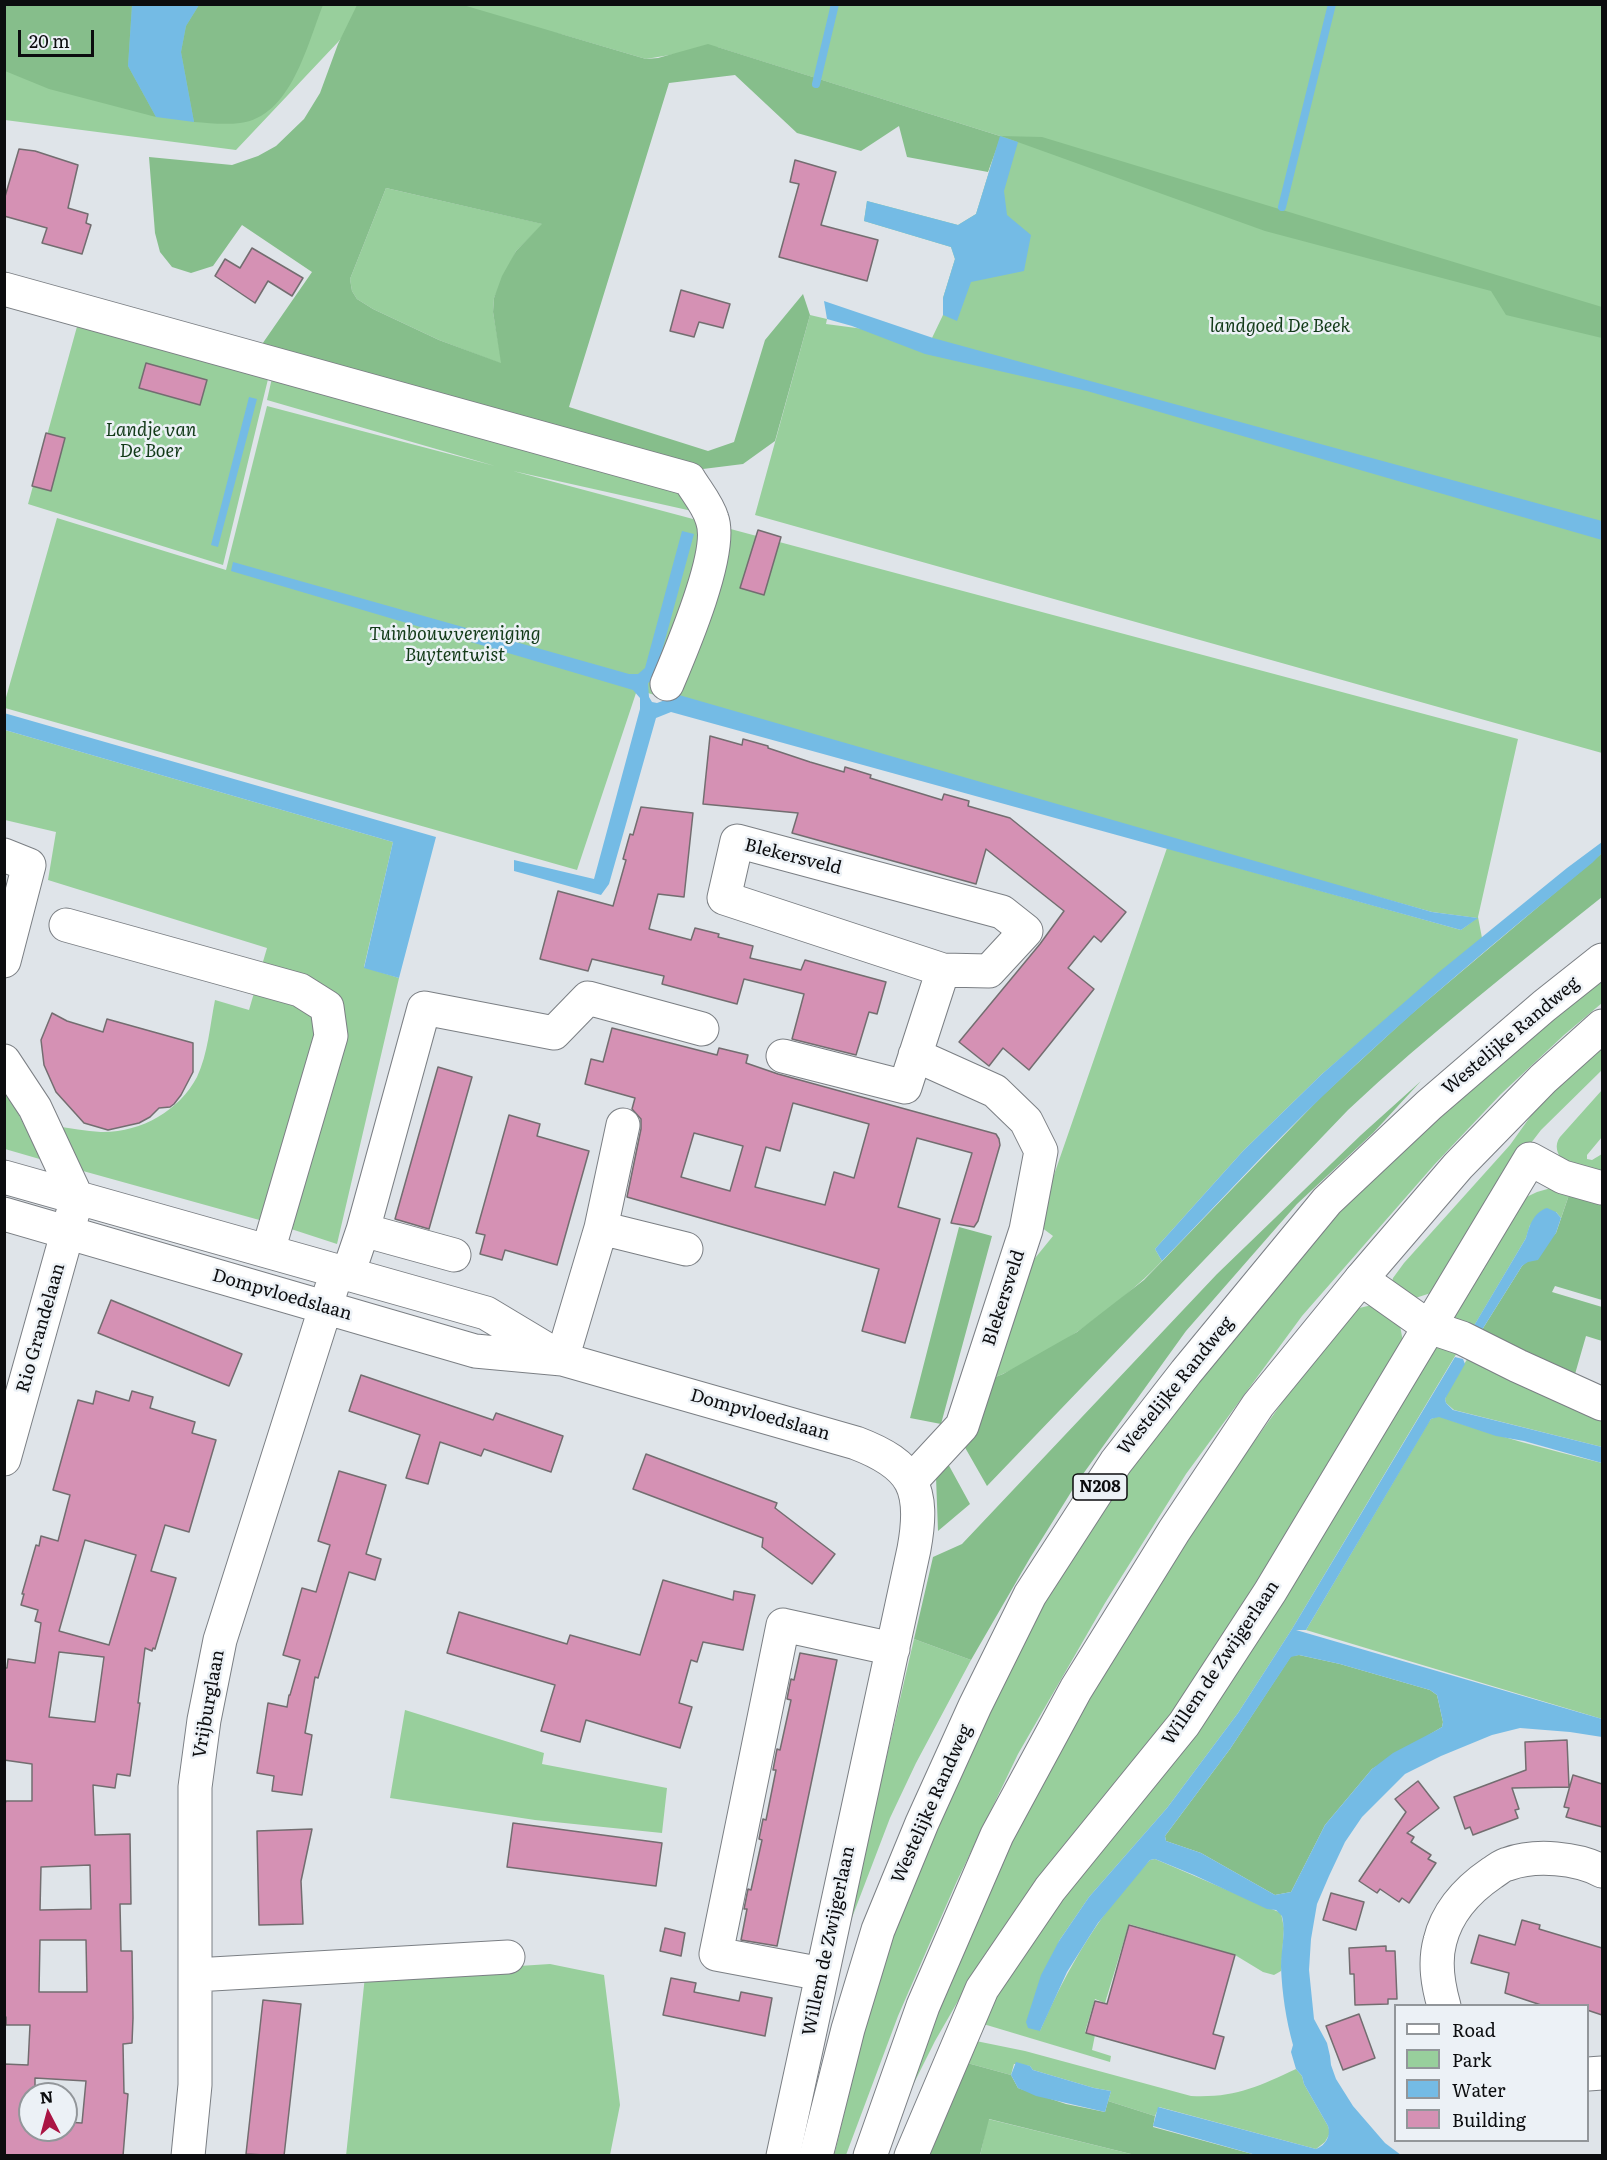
<!DOCTYPE html>
<style>
body{margin:0}
#map{position:relative;width:1607px;height:2160px;overflow:hidden;background:#dfe4e9;font-family:Literata,serif}
canvas{display:block}
.frame{position:absolute;inset:0;border:6px solid #0c0d0f;pointer-events:none}
.legend{position:absolute;left:1394px;top:2004px;width:195px;height:138px;box-sizing:border-box;background:#ecf1f6;border:2px solid #92969a;margin:0;padding:8px 10px;list-style:none;font-size:18px;color:#0c0d0f}
.legend li{display:flex;align-items:center;gap:12px;height:30px}
.legend b{width:30px;border:2px solid #92969a}
.north{position:absolute;left:18px;top:2082px;width:60px;height:60px;box-sizing:border-box;background:#ecf1f6;border:2px solid #92969a;border-radius:50%;rotate:354deg;font-size:16px;font-weight:700;line-height:24px;text-align:center;color:#0c0d0f}
.north::after{content:'';display:block;margin:auto;width:21px;height:27px;background:#aa1544;clip-path:polygon(50% 0,100% 100%,50% 72%,0 100%)}
.scale{position:absolute;left:18px;top:30px;width:76px;height:27px;box-sizing:border-box;border:3px solid #0c0d0f;border-top:0;padding-left:8px;font-size:18px;line-height:21px;white-space:nowrap;color:#0c0d0f;-webkit-text-stroke:4px #ecf1f6;paint-order:stroke}
</style>
<div id="map">
<canvas width="1607" height="2160"></canvas>
<div class="frame"></div>
<ul class="legend">
<li><b style="height:8px;background:#fff"></b>Road</li>
<li><b style="height:16px;background:#98cf9c"></b>Park</li>
<li><b style="height:16px;background:#74bbe5"></b>Water</li>
<li><b style="height:16px;background:#d591b4"></b>Building</li>
</ul>
<div class="north">N</div>
<div class="scale">20 m</div>
</div>
<script>
const ctx = document.querySelector('canvas').getContext('2d');
ctx.lineJoin = 'round';
function fillPath(path, color) { ctx.fillStyle = color; ctx.fill(path, 'evenodd'); }
function stroke(path, color, width, dash) { ctx.strokeStyle = color; ctx.lineWidth = width; ctx.lineCap = dash ? 'butt' : 'round'; ctx.setLineDash(dash || []); ctx.stroke(path); }
function label(font, color, halo, rows, align = 'center') {
  ctx.font = font + ' Literata,serif'; ctx.lineWidth = 5; ctx.setLineDash([]); ctx.textBaseline = 'middle'; ctx.strokeStyle = halo; ctx.fillStyle = color; for (const [text, x, y, turn = 0] of rows) {
    ctx.save(); ctx.translate(x, y); ctx.rotate((+turn || 0) * Math.PI / 180); ctx.textAlign = isNaN(turn) ? turn : align; if (halo) ctx.strokeText(text, 0, 0); ctx.fillText(text, 0, 0); ctx.restore();
  }
}
const green = new Path2D(`
 M5 5H373L236 150 5 120Z
 M441 5H1602V753L755 515 810 315 827 319 826 324 932 338 943 315V298L955 259 951 247 864 221 867 201 958 225 976 214 1000 136 717 47 646 59 564 35Z
 M386 188 543 224 516 251 494 298 493 312 502 364 439 340 373 309 357 299 352 291 350 279Z
 M78 323 269 375 223 565 28 504Z
 M272 378 676 487 692 511 513 471 1518 739 1478 917 1482 938 1322 1074 1243 1151 1155 1249 1162 1261C1118 1307 1048 1357 988 1380L1014 1284 1053 1236 1037 1224 1167 848 1461 930 1477 918 1432 912 637 690 577 870 5 708V701L57 518 226 570 267 406 495 466 267 400Z
 M5 730 393 842 364 967 399 978 337 1244 288 1228 340 1005 332 991 314 981 262 965 267 948 48 880 56 832 5 820Z
 M1602 976V1003L1564 1035 1501 1094 1434 1165 1302 1316 1186 1474 1105 1603 1018 1754 956 1883 898 2016 846 2155 834 2156 867 2019 891 1941 931 1834 1024 1635 1121 1478 1334 1216 1403 1146Z
 M256 986 301 1000 319 1027 263 1221 83 1171 55 1126C70 1128 86 1131 101 1132 140 1133 179 1111 197 1077 208 1054 210 1025 215 1000L249 1010Z
 M1602 1047V1070L1541 1130 1508 1173 1431 1293 1409 1300 1391 1285 1393 1278 1404 1263 1510 1145 1540 1103Z
 M5 1089 43 1160 5 1149Z
 M1602 1090V1137L1587 1155V1159L1592 1160 1602 1154V1175L1563 1161C1557 1154 1554 1145 1560 1137Z
 M1551 1188 1570 1192 1561 1218 1556 1212 1530 1225 1526 1238 1468 1336 1449 1320 1518 1201 1537 1192Z
 M1372 1305 1398 1314 1403 1342 1200 1680 977 1968 935 2041 901 2109 963 1945 1016 1831 1128 1628 1219 1491 1286 1397 1355 1309Z
 M1436 1343 1461 1346 1292 1629 1238 1713 1167 1808 1089 1897 1059 1941 1040 2031C1067 1968 1102 1909 1150 1860L1155 1859 1281 1913 1284 1928 1281 1971 1274 1975 1263 1972 1235 1955 1129 1924 1105 2003 1095 1999 1085 2032 1095 2035 1092 2050 1111 2056 1110 2062 980 2023 985 2006Z
 M1472 1351 1602 1418V1447L1454 1410 1446 1403 1445 1399 1448 1391Z
 M1439 1416C1492 1435 1547 1449 1602 1463V1719L1306 1630 1428 1423 1431 1419Z
 M914 1639 971 1660 916 1763 890 1818 845 1936Z
 M405 1710 544 1753 542 1764 667 1788 662 1833 535 1820 390 1798Z
 M550 1964 604 1975 620 2105 610 2155 346 2156 365 1976Z
 M971 2040 1025 2051 1191 2096C1235 2098 1257 2087 1296 2069L1302 2076 1304 2084 1328 2126 1330 2133 1325 2142 1316 2149 1159 2107 1155 2116 1108 2101 1111 2091 1094 2088 1033 2070 1030 2066 1014 2064 1011 2075 960 2061Z
 M988 2119 1135 2155 980 2156Z`);
const forest = new Path2D(`
 M4 5H132L128 66 156 117 49 89 5 71Z
 M199 5H323C307 45 291 117 240 123 225 125 209 123 194 122L181 52 186 26Z
 M357 5H463L646 59 658 58 708 44 1000 136 1042 137 1602 307V338L1506 315 1491 291 1265 231 1001 136 988 172 907 157 899 126 861 151 797 133 735 75 669 83 569 407 708 451 734 442 765 340 803 294 810 315 775 441 743 464 703 469 258 350 312 272 242 225 213 266 191 273 172 267 160 252 155 233 149 157 232 165 258 156 276 146 304 119 320 93 338 44ZM386 188 542 224 516 251 502 276 494 298 493 312 501 363 439 340 373 309 357 299 352 291 350 279Z
 M1602 853V897C1516 966 1429 1034 1348 1110L987 1486 963 1444 988 1380 1003 1374 1077 1332 1144 1280 1322 1096 1410 1015Z
 M1421 1081 1373 1133 1297 1204 1186 1331 1078 1481 1030 1558 971 1660 914 1639 933 1557 962 1544 1217 1274 1361 1135Z
 M1570 1192 1602 1202V1300L1555 1286 1552 1292 1602 1307V1341L1586 1336 1573 1381 1480 1333 1522 1266 1556 1233Z
 M959 1227 992 1236 941 1424 910 1418Z
 M947 1462 970 1504 938 1531 936 1477Z
 M1299 1655 1340 1664 1430 1690 1437 1695 1443 1722 1442 1727 1372 1769 1325 1825 1291 1892 1275 1895 1201 1853 1166 1841 1165 1836 1230 1749 1291 1656Z
 M960 2061 1011 2075 1018 2088 1066 2104 1105 2112 1108 2101 1155 2116 1153 2127 1256 2155H1135L989 2119 980 2155 911 2156Z`);
const water = new Path2D(`
 M132 5H199L186 26 181 52 194 122 156 117 128 66Z
 M1000 136 1018 142 1004 191 1007 215 1031 235 1024 271 971 282 957 321 943 315V298L955 259 951 247 864 221 867 201 958 225 976 214Z
 M824 301 933 338 1602 521V540L1087 391 925 354 852 326 827 319Z
 M249 397 257 399 218 547 211 545Z
 M682 531 694 534 656 673 653 680 648 683 649 697 652 702 657 703 679 695 1432 912 1478 918 1461 930 671 712 656 718 609 884 601 895 514 871V860L594 879 640 709V698L633 690 231 571 233 562 629 674H638L645 668Z
 M4 713 436 837 399 978 364 968 393 842 5 730Z
 M1602 842V853L1592 863C1500 938 1409 1013 1324 1095 1268 1148 1216 1206 1162 1261L1155 1249 1243 1151 1322 1074 1439 972 1567 868Z
 M1547 1208 1556 1212 1561 1218 1556 1233 1538 1260 1528 1262 1522 1266 1480 1333 1472 1329 1526 1238C1529 1226 1534 1212 1547 1208Z
 M1455 1357 1463 1359 1465 1364 1445 1399 1446 1403 1453 1410 1602 1447V1463L1524 1441 1496 1436 1439 1417 1431 1419 1306 1630H1296L1602 1719V1737L1570 1732 1520 1728 1492 1735 1441 1756 1405 1774 1362 1817 1345 1842 1329 1876 1317 1904 1311 1939 1309 1970 1314 2019 1327 2043 1330 2056 1331 2065 1336 2079 1353 2106 1385 2143 1401 2155H1256L1153 2126 1158 2107 1316 2149C1326 2145 1331 2136 1328 2126L1304 2084 1302 2076 1296 2069 1291 2052 1293 2045C1286 2020 1282 1993 1281 1967 1281 1950 1286 1932 1282 1916L1276 1910 1267 1909 1194 1875 1155 1859 1150 1860 1098 1923 1089 1937 1067 1972 1040 2031 1028 2028 1026 2022 1041 1975 1059 1941 1089 1897 1167 1808 1238 1713 1292 1629ZM1299 1655 1340 1664 1430 1690 1437 1695 1443 1722 1442 1727 1437 1730 1393 1753 1372 1769 1325 1825 1291 1892 1275 1895 1201 1853 1166 1841 1165 1836 1230 1749 1291 1657Z
 M1016 2062 1030 2066 1033 2070 1094 2088 1111 2091 1105 2112 1036 2096 1018 2088 1011 2075Z`);
const stream = new Path2D(`
 M816 84 835 4
 M1282 207 1332 4`);
const building = new Path2D(`
 M19 149 35 151 78 165 68 208 88 214 86 223 91 225 82 254 42 243 47 228 4 216V200Z
 M795 160 836 172 821 225 878 240 867 281 779 257 799 184 790 182Z
 M252 248 303 278 292 296 268 281 255 303 215 276 225 259 240 268Z
 M681 290 730 304 723 328 699 322 694 337 670 331Z
 M146 363 207 380 200 405 139 388Z
 M46 433 65 438 51 491 32 486Z
 M758 530 781 537 764 595 740 588Z
 M710 736 742 745 743 739 768 746V748L810 762 844 772 845 767 871 775 870 778 942 800 944 794 969 801 968 806 1010 818 1126 912 1101 942 1094 936 1068 968 1094 989 1029 1070 1003 1048 989 1066 959 1042 1040 944 1064 911 986 849 976 884 792 833 798 813 703 804Z
 M641 807 693 813 684 897 658 894 649 929 691 940 695 928 719 934 718 937 753 946 750 958 801 970 805 960 886 982 877 1014 869 1012 856 1055 792 1039 804 994 744 979 737 1004 662 984 664 976 592 959 588 971 540 959 558 891 613 906 626 860 623 859 630 834 633 835Z
 M52 1013 67 1021 103 1032 107 1019 193 1043V1072L181 1095 174 1104 170 1107 159 1108 150 1117 139 1123 108 1130 84 1123 56 1092 44 1065 41 1040Z
 M612 1028 717 1055 719 1048 748 1055 746 1063 778 1074 996 1134 999 1139 1000 1145 978 1221 974 1227 951 1223 972 1153 917 1138 898 1207 940 1219 905 1343 862 1331 879 1269 627 1197 641 1129V1119L632 1109 635 1098 585 1084 591 1059 603 1062ZM793 1103 869 1124 854 1178 834 1172 825 1205 755 1187 766 1147 780 1151ZM694 1133 743 1146 730 1191 681 1177Z
 M438 1067 472 1077 429 1229 395 1219Z
 M509 1115 540 1124 537 1136 589 1151 557 1265 505 1250 502 1260 480 1254 485 1235 476 1233Z
 M111 1300 242 1354 229 1386 98 1333Z
 M361 1375 493 1420 496 1413 563 1436 551 1472 484 1449 481 1456 440 1442 428 1484 406 1478 420 1435 349 1411Z
 M96 1391 129 1401 132 1391 153 1397 150 1408 195 1422 192 1433 216 1440 189 1532 165 1525 151 1571 176 1578 155 1649 153 1648 152 1651 145 1648 138 1703H140L130 1776 117 1774 115 1788 93 1785 95 1835 130 1834 131 1904H120L121 1951H132L133 2018 132 2043 123 2044 124 2093 128 2094 123 2156H4V2064L28 2065 30 2025H6V2017H4V1807L6 1801H32V1764L4 1760V1668H7L8 1659 35 1663 41 1623 35 1621 38 1610 21 1605 24 1594H22L36 1545 39 1546 41 1536 58 1541 70 1495 53 1490 78 1400 93 1404ZM85 1540 136 1555 109 1645 59 1631ZM59 1652 104 1657 95 1722 49 1717ZM90 1865 91 1909 40 1910 41 1867ZM40 1940H86L87 1992H39ZM35 2078 86 2081 82 2123 66 2122V2130H30V2094H35Z
 M646 1454 777 1503 775 1508 835 1554 812 1584 762 1547 763 1538 633 1489Z
 M339 1471 386 1485 366 1554 381 1559 375 1580 349 1572 318 1678 315 1677 305 1733 312 1735 302 1795 272 1791 274 1776 257 1773 268 1703 287 1707 289 1695H290L300 1660 283 1655 302 1588 316 1592 330 1545 318 1541Z
 M663 1580 733 1600 734 1591 755 1595 743 1650 703 1642 697 1662 691 1660 679 1703 692 1707 680 1748 586 1720 580 1742 541 1731 555 1685 447 1653 459 1612 567 1644 570 1635 640 1655Z
 M800 1653 837 1660 777 1946 741 1940 747 1909H744L748 1889 751 1890 762 1840 759 1839 763 1819 766 1820 776 1770H773L777 1749 780 1750 791 1700 787 1699 791 1679 794 1680Z
 M1567 1740 1569 1787 1512 1788 1519 1809 1515 1810 1518 1818 1473 1835 1470 1827 1465 1829 1454 1797 1526 1770 1525 1742Z
 M1573 1775 1602 1784V1827L1566 1817 1569 1808 1564 1807Z
 M1418 1781 1439 1808 1407 1833 1414 1837 1411 1842 1431 1855 1428 1859 1436 1863 1409 1903 1402 1898 1399 1902 1380 1889 1377 1893 1359 1881 1406 1812 1395 1799Z
 M513 1823 662 1843 656 1886 507 1867Z
 M312 1829 301 1881 303 1924 259 1925 257 1831Z
 M1331 1893 1364 1902 1356 1930 1323 1920Z
 M1522 1920 1540 1925 1539 1929 1602 1948V2015L1587 2010V2006H1544L1505 1993 1509 1973 1471 1963 1479 1935 1515 1945Z
 M1129 1925 1235 1955 1213 2034 1224 2037 1215 2069 1086 2033 1095 2001 1107 2004Z
 M665 1928 685 1933 681 1956 660 1951Z
 M1386 1946V1951H1395L1397 1999H1388V2004L1355 2005 1354 1974H1350L1349 1948Z
 M671 1978 696 1983 694 1992 739 2001 741 1992 772 1998 765 2036 663 2015Z
 M263 2000 301 2004 284 2156 246 2154Z
 M1359 2014 1375 2058 1343 2070 1326 2026Z`);
const minor = new Path2D(`
 M4 289 689 479C696 491 708 505 712 519 724 551 681 651 667 684
 M4 855 29 865 4 961
 M66 925 300 990 327 1007 331 1036 268 1251
 M783 1056 905 1087 943 970 989 971 1026 931 1002 912 737 841 724 898 943 970
 M4 1061 35 1108 77 1198 4 1459
 M4 1177 486 1313 556 1355
 M4 1214 475 1351 562 1359 856 1443C914 1465 925 1489 914 1549L783 2156
 M601 1228 686 1249
 M363 1230 454 1255
 M348 1274 363 1230 424 1008 554 1033 588 998 702 1029
 M1361 1279 1429 1327 1462 1338 1518 1366 1602 1404
 M562 1359 601 1228 623 1125
 M912 1480 962 1426 1026 1230 1041 1151 1026 1121 995 1091 915 1055
 M822 1974 716 1954 783 1625 893 1649
 M195 1975 508 1957
 M1444 2006C1438 1985 1434 1963 1440 1941 1447 1912 1467 1890 1492 1873 1497 1870 1502 1865 1508 1864 1536 1854 1577 1858 1602 1871
 M1588 2074 1602 2073
 M188 2156 195 2085V1787L204 1720 220 1640 337 1271
 M911 2156 982 1989 1050 1889 1184 1724 1270 1592 1530 1159 1563 1177 1602 1188`);
const major = new Path2D(`
 M816 2156 848 2029 878 1930 922 1823 975 1706 1030 1595 1116 1462 1186 1372 1327 1201 1429 1105 1544 1006 1602 960
 M870 2156 923 2006 997 1835 1076 1689 1174 1531 1258 1405 1361 1279 1458 1166 1543 1079 1602 1026`);
const shields = [
 [1100,1487,54]
];
const shieldNames = [
 ["N208",1100,1487]
];
const parkNames = [
 ["landgoed De Beek",1280,327],
 ["Landje van",151,431],
 ["De Boer",151,452],
 ["Tuinbouwvereniging",455,635],
 ["Buytentwist",455,656]
];
const streetNames = [
 ["Blekersveld",793,857,14],
 ["Westelijke Randweg",1511,1036,-40],
 ["Dompvloedslaan",282,1295,16],
 ["Blekersveld",1004,1298,-72],
 ["Rio Grandelaan",41,1328,-74],
 ["Westelijke Randweg",1176,1386,-51],
 ["Dompvloedslaan",760,1415,16],
 ["Willem de Zwijgerlaan",1221,1663,-56],
 ["Vrijburglaan",209,1704,-80],
 ["Westelijke Randweg",932,1804,-66],
 ["Willem de Zwijgerlaan",829,1941,-78]
];
fillPath(green, '#98cf9c');
fillPath(forest, '#86be8b');
fillPath(water, '#74bbe5');
stroke(stream, '#74bbe5', 8);
fillPath(building, '#d591b4');
stroke(building, '#736d70', 1.5);
stroke(minor, '#7b7f84', 35);
stroke(major, '#7b7f84', 35);
stroke(minor, '#fff', 33);
stroke(major, '#fff', 33);
for (const [x, y, w] of shields) { const box = new Path2D(); box.roundRect(x - w / 2, y - 13, w, 26, 4.5); ctx.fillStyle = '#ecf1f6'; ctx.fill(box); stroke(box, '#0c0d0f', 1.5); }
label('bold 16px', '#0c0d0f', null, shieldNames);
label('italic 18px', '#123a18', '#ecf1f6', parkNames);
label('18px', '#0c0d0f', '#ecf1f6', streetNames);
</script>
